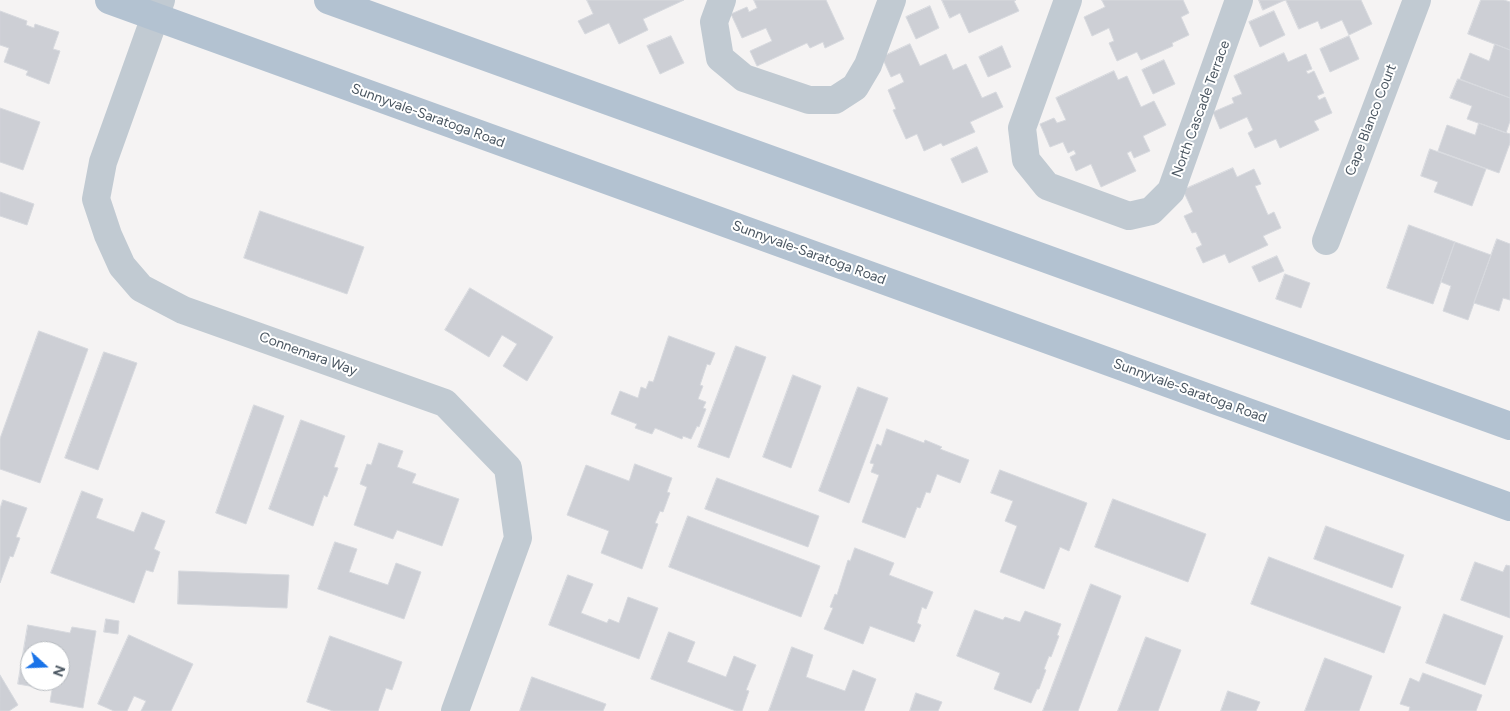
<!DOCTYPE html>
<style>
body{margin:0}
#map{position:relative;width:1510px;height:711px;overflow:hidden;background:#f5f3f3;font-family:Figtree,sans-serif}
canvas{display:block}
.north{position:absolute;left:20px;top:641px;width:50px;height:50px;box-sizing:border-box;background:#fff;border:1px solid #b7bbc0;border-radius:50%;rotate:110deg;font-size:14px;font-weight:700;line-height:20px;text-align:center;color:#4a5661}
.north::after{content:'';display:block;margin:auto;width:18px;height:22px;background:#1a73e8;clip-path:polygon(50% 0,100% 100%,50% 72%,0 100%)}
</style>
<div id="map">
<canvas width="1510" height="711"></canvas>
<div class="north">N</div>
</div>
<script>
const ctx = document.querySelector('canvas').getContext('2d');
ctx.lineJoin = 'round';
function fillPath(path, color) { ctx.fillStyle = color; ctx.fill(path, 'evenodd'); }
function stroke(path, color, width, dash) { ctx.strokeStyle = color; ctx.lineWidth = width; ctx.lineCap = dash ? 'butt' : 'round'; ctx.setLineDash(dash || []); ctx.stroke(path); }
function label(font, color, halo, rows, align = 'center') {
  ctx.font = font + ' Figtree,sans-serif'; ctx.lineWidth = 4; ctx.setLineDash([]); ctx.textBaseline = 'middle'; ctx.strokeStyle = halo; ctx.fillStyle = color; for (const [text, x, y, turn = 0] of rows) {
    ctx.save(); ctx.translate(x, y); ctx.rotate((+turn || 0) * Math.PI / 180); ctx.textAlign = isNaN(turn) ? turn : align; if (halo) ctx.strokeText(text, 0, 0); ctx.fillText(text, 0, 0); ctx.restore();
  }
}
const building = new Path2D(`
 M587 0H684L643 19 648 30 619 44 609 23 585 34 578 21 593 14Z
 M754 0H826L844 39 825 48 823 42 810 48 807 43 757 66 750 51 772 41 766 28 742 38 731 14 747 7 749 12 757 8Z
 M942 0H1016L1014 1 1019 11 969 33 960 13 950 18Z
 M1102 0H1183L1189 13 1181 17 1189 35 1172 43 1173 46 1141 60 1137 52 1117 61 1109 43 1114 41 1109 28 1092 36 1084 17 1105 7Z
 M1259 0H1285L1263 10Z
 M1286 0H1361L1372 24 1349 35 1342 20 1321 29 1318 21 1299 29Z
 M1481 0H1504L1510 2V50L1468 34Z
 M930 6 939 28 916 39 906 17Z
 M0 11 27 21 26 25 34 28 35 24 59 32 53 49 60 51 49 84 26 75 28 71 4 62 9 48 0 45Z
 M1274 11 1285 35 1260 47 1249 22Z
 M671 36 684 63 660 74 647 46Z
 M1349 36 1359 59 1330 72 1320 49Z
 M910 44 920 66 946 54 953 70 966 64 982 98 996 92 1003 107 970 122 975 132 943 146 941 143 924 151 917 134 906 139 893 110 896 109 888 90 904 82 900 73 891 77 882 57Z
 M1495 44 1510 50V98L1460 79 1470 53 1489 61Z
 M1002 46 1011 67 988 77 979 57Z
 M1284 53 1288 62 1306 54 1312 69 1306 71 1308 74 1314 71 1324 93 1317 96 1319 100 1325 97 1332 113 1314 121 1319 130 1280 148 1276 139 1255 148 1248 133 1253 130 1247 117 1220 129 1213 112 1234 103 1232 98 1242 94 1234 76Z
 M1164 60 1175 84 1153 94 1142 70Z
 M1114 71 1118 80 1127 76 1141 107 1154 101 1166 125 1143 136 1150 151 1134 158 1131 151 1127 153 1136 171 1101 187 1091 164 1076 171 1070 157 1076 154 1074 150 1068 153 1063 142 1050 147 1040 124 1054 118 1057 123 1066 120 1056 98Z
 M1458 79 1510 98V121L1506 133 1467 119 1472 106 1450 98Z
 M0 108 40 122 23 170 0 162Z
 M1479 123 1510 134V143L1499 173 1438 151 1447 125 1475 135Z
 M977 147 988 172 962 183 951 159Z
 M1430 149 1486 169 1472 206 1434 192 1438 182 1421 176Z
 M1233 168 1237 177 1254 169 1261 184 1255 186 1268 215 1274 212 1281 228 1263 236 1268 245 1229 263 1225 254 1203 263 1196 248 1202 245 1196 232 1192 233 1184 216 1193 212 1183 190Z
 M0 192 34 204 27 225 0 216Z
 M260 211 364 247 347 294 244 258Z
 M1409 225 1455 242 1433 304 1387 288Z
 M1497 239 1510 244V300L1503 298 1499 311 1474 303Z
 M1455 242 1491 255 1468 320 1443 311 1451 286 1441 282Z
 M1277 256 1284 271 1259 282 1252 267Z
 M1285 274 1310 283 1301 308 1276 299Z
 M470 288 553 337 527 381 503 366 517 344 502 335 489 357 445 330Z
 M39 331 88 349 40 483 0 469V439Z
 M669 336 715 353 710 365 707 364 700 385 703 386 698 399 706 402 703 408 706 409 699 427 697 426 691 439 683 436 682 439 655 428 652 434 635 428 637 424 611 414 620 391 638 398 641 387 646 389 649 381 653 382Z
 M736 346 766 357 729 458 698 447Z
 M104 352 137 363 98 470 65 458Z
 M793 375 821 386 791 468 763 457Z
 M858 387 888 398 849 503 819 491Z
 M254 405 284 416 246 524 216 513Z
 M301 420 345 436 334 467 338 468 327 497 324 495 313 526 269 509Z
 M887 429 924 443 925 440 942 447 940 449 969 460 960 483 937 474 930 493 926 492 920 508 917 507 905 538 862 522 879 475 871 472 874 464 870 463 877 444 881 446Z
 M379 443 403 451 397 467 416 474 412 483 459 499 442 546 397 530 393 539 354 525 367 487 360 484 367 464 371 465Z
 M635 464 672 478 667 492 670 493 663 512 660 511 655 523 658 524 642 569 601 553 609 531 567 515 586 465 629 481Z
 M1000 470 1087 503 1069 551 1060 547 1044 589 1000 572 1017 526 1005 521 1013 501 991 493Z
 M717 478 819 516 808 547 705 509Z
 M82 491 103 499 96 518 134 532 142 512 165 521 154 549 160 552 153 572 146 570 134 603 51 573Z
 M1113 499 1206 534 1188 582 1095 547Z
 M3 500 27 508 16 537 20 538 13 557 10 556 0 583V509Z
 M688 516 820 566 801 617 669 567Z
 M1326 526 1404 555 1392 588 1314 559Z
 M335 542 357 549 349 572 388 585 396 563 421 572 404 619 318 589Z
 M855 548 894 563 889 575 933 592 926 609 922 607 917 623 921 625 914 642 870 626 863 644 824 629 833 608 830 607 835 594 837 595 848 560 850 561Z
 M1269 557 1401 607 1384 653 1251 604Z
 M1475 562 1503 572 1506 565 1510 566V618L1461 600Z
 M179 571 289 575 287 608 178 604Z
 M568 575 593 584 581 613 607 623 609 619 619 623 628 597 658 608 639 659 549 625Z
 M1091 584 1121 596 1078 711H1043Z
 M975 610 1003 620 1005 617 1020 622 1025 611 1061 624 1057 635 1059 636 1051 657 1049 656 1044 669 1046 670 1039 689H1037L1031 703 994 689 1000 673 957 656Z
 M1444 614 1503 636 1485 685 1426 663Z
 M106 619 119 621 118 634 104 632Z
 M28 625 70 633 72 627 96 631 83 708 50 702 52 690 18 684ZM30 651H60V681H30Z
 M669 632 695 642 687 662 726 677 734 656 756 665 746 690 749 691 742 711H736L651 679Z
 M129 635 193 664 171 711H141L146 701 134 696 127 711H114L98 704Z
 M330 636 402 662 392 690 386 688 378 711H333L307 702Z
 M1146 637 1181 650 1158 711H1118Z
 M792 647 813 655 806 677 845 691 853 670 876 679 864 711H769Z
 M1325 658 1372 676 1359 711H1305Z
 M1423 673 1482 695 1476 711H1409L1410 707 1400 704 1410 678 1419 682Z
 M0 675 18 705 9 711H0Z
 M532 677 606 704 603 711H520Z
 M1228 691 1260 702 1256 711H1221Z
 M916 693 942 702 938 711H910Z`);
const street = new Path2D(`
 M161 0 103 162 96 199 108 235 122 266 141 288 183 310 445 403 508 468 518 538 455 711
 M722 0 714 22 720 58 744 78 809 100H835L855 87 868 65 892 0
 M1068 0 1022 128 1026 160 1047 186 1129 216 1151 211 1171 191 1239 0
 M1326 241 1417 0`);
const primary = new Path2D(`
 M109 0 1510 507
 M328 0 1510 426`);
const streetNames = [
 ["North Cascade Terrace",1201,109,-70],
 ["Sunnyvale-Saratoga Road",428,116,20],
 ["Cape Blanco Court",1371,120,-69],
 ["Sunnyvale-Saratoga Road",809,253,20],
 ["Connemara Way",308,354,20],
 ["Sunnyvale-Saratoga Road",1190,391,20]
];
fillPath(building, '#cdcfd5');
stroke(building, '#d7d9de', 1);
stroke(street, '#c1cad2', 28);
stroke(primary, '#b3c2d1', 28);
label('14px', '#4a5661', '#fff', streetNames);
</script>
